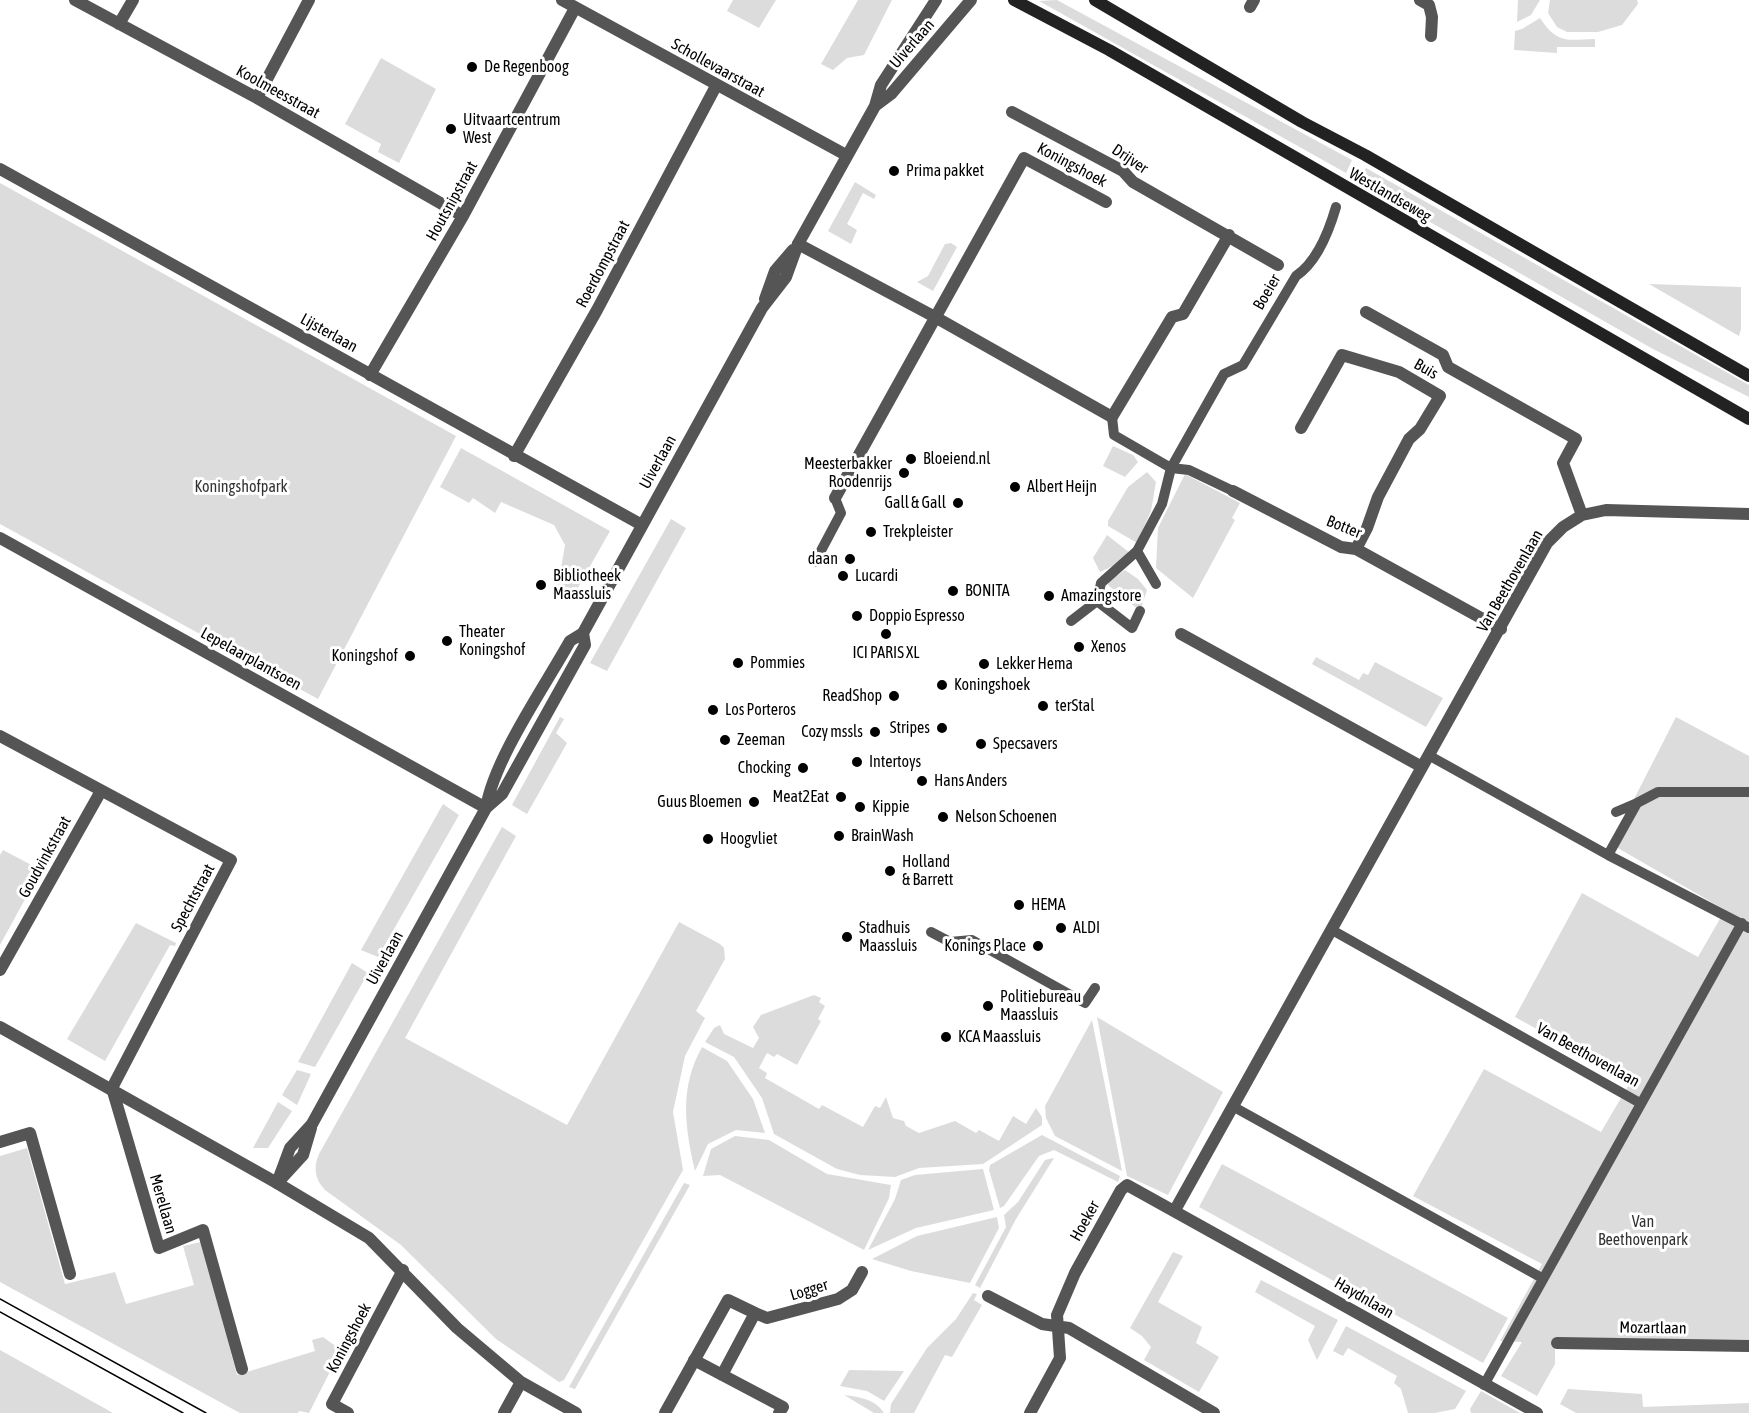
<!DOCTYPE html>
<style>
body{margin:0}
canvas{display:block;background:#fff}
</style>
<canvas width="1749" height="1413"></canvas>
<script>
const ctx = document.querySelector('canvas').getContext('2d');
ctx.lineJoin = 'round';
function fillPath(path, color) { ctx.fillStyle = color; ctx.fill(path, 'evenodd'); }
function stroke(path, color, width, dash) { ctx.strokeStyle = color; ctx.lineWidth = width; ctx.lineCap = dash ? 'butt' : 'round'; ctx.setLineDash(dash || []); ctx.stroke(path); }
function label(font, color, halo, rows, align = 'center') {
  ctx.font = font + ' "Asap Condensed",sans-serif'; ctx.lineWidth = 6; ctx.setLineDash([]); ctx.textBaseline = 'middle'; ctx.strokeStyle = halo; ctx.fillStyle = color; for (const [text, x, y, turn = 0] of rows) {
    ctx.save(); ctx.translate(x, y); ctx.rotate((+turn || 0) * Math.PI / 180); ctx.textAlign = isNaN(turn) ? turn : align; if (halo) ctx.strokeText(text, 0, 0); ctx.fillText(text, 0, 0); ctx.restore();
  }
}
const green = new Path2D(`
 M733 0H776L759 28 727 11Z
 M858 0H892L864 55 847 58 833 70 821 64Z
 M1057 0 1352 160 1346 173 1039 1Z
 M1518 0H1540L1531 15 1517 22Z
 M1550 0H1637L1638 4 1622 25 1598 32H1567L1557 27 1548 13Z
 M1540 18C1557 44 1567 40 1595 39V47H1557V53L1514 50 1515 31 1522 29Z
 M381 58 436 89 399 163 378 152 381 144 345 124Z
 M1366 168 1749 385V397L1653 349 1358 181Z
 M855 182 876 195 874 199 863 193 847 224 857 230 851 244 828 231Z
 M0 183 456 436 318 699 0 524Z
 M951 243 957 247 933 291 917 282 928 276 945 244Z
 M1649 284 1741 287V329L1739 336Z
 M1113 446 1133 455 1138 462 1125 477 1103 466Z
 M461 448 610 531 576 591 558 586 565 545 554 525 501 502 495 513 473 498 469 503 440 487Z
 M1147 472 1156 482 1151 511 1137 543 1108 526V521L1128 487Z
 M1185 474 1240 503 1232 518 1235 520 1193 598 1156 568 1158 528Z
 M671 519 686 528 607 671 590 663Z
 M1107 535 1130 553 1119 563 1100 572 1093 558Z
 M1125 570 1138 579 1147 590 1140 611 1108 585 1109 581Z
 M1316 657 1359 680 1363 673 1368 675 1375 662 1443 698 1426 727 1312 664Z
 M560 717 564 719 556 733 567 743 527 814 512 805Z
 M1676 717 1749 756V1344L1555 1342V1364L1537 1396 1501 1376 1522 1342 1500 1341 1542 1264 1413 1196 1484 1069 1601 1132 1631 1081 1515 1017 1582 893 1698 957 1725 910 1611 844Z
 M443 804 459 815 378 957 361 950Z
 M502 827 516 836 405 1038 567 1125 679 922 720 944 724 948 725 959 696 1011 705 1018 685 1056 673 1112 683 1170 564 1380 559 1382 496 1339 401 1245 325 1190C315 1180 313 1167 319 1154Z
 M3 850 41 870 0 945V855Z
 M136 923 176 943 175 946 170 945 105 1061 67 1039Z
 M352 963 368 973 315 1067 298 1062Z
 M814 995 821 998 819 1002 825 1006 818 1019 821 1021 797 1065 777 1054 774 1057 767 1053 759 1068 767 1073 765 1078 819 1109 822 1105 863 1127 875 1106 880 1108 886 1097 893 1118 904 1121 906 1126 919 1133 955 1121 976 1133 979 1130 999 1141 1013 1116 1026 1124 1036 1108 1042 1117V1125L983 1164 919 1168 895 1177 860 1175 837 1169 774 1134 762 1098 734 1057 705 1042 714 1028 720 1025 724 1034 753 1048 759 1038 753 1027 761 1015Z
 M1097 1017 1223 1092 1168 1195 1127 1176Z
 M1092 1020 1122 1171 1055 1136 1046 1118 1045 1106Z
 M702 1047 727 1061 753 1099 765 1133 736 1130 708 1144 695 1171C685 1127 679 1088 702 1047Z
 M297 1070 311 1074 297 1105 282 1095Z
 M278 1102 292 1111 268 1148H253Z
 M1042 1135 1120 1176 1118 1182 1054 1150 1039 1156 1004 1206 1000 1208 989 1170 990 1165Z
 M735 1136 769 1140 827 1174 891 1185 889 1198 864 1250 720 1175 703 1176 711 1149Z
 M27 1148 65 1284 115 1272 126 1304 194 1285 183 1246 201 1242 237 1375 315 1351 312 1340 323 1337 341 1350 309 1413 299 1411 298 1413H240L0 1282V1156Z
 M1054 1158 1016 1219 980 1288 975 1285 1006 1227 1004 1215 1018 1202 1045 1160Z
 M1222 1164 1508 1318 1483 1363 1199 1207Z
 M983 1169 994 1210 916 1228 868 1250 895 1199 901 1180 915 1175Z
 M684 1183 690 1185 575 1389 569 1387Z
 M997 1217 999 1228 970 1283 911 1271 872 1259 917 1236Z
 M1173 1252 1183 1256 1158 1302 1202 1327 1196 1343 1219 1357 1199 1392 1144 1360 1151 1347 1142 1336 1130 1328Z
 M1261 1280 1338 1320 1317 1360 1308 1340 1315 1326 1255 1292Z
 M973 1293 977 1294 974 1300 982 1305 952 1357 945 1355 914 1413H890L891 1404 927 1348 956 1319Z
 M1346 1326 1466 1391 1455 1409 1435 1413H1408L1401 1389 1394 1383 1397 1376 1348 1348 1343 1356 1333 1351Z
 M0 1350 113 1413H0Z
 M849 1370 904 1371 884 1401 867 1391 840 1386Z
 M1568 1389 1642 1394 1643 1407 1749 1403V1413H1576L1560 1404Z
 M1481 1391 1520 1413H1471L1470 1409Z
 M844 1395C860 1397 875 1399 884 1413H874Z`);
const pedestrian = new Path2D(`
 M1112 417 1114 435 1171 468 1189 470 1233 491
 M815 562 841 513 835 498
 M1156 584 1137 551 1162 504 1171 468 1224 374 1243 365 1296 276C1317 262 1329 231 1336 207
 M1097 601 1101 583 1137 551
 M1071 621 1097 601 1132 628 1140 611
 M1430 756 1608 855 1749 928
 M1616 812 1637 803
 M1608 855 1637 803 1658 792H1749
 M1332 930 1640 1103
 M931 932 950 942 972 940 1085 1003 1095 988
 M1234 1107 1542 1278
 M1484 1385 1742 923`);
const minor = new Path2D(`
 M75 0 257 98 463 216
 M562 0 846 155
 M1420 0 1429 5 1432 17 1431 36
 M1250 7 1254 0
 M119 24 133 0
 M257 98 309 0
 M1012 112 1123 171 1133 182 1278 265
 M0 169 642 525
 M798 244 935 317 1112 417 1172 317 1183 314 1229 235
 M1366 312 1443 355 1448 367 1576 439 1563 463 1582 515
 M370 375 463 216 575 8
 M1301 428 1342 355 1399 372 1440 396 1420 429 1409 439 1378 497 1367 528 1356 549
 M514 456 597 310 716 86
 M1233 491 1341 547 1356 549 1501 629
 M835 498 1024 158 1106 202
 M0 538 486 808
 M1181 634 1422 767
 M0 736 231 860 112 1088 159 1248 203 1230 242 1369
 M0 970 101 791
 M0 1142 30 1133 70 1274
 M277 1183 369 1238 457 1328 521 1382 576 1413
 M1175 1210 1547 543 1563 527 1582 515 1606 510 1749 514
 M988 1296 1042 1324 1069 1328 1214 1413
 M1557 1343 1749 1346
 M694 1360 783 1407 779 1413
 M722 1375 755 1313 767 1318 838 1299 852 1290 862 1272
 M348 1413 332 1404 403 1270
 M504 1413 521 1382
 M665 1413 728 1300 755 1313
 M1030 1413 1060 1358 1057 1315 1075 1273 1121 1190 1127 1185 1537 1413`);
const tertiary = new Path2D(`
 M875 106 891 94 971 0
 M765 299 775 271 793 250
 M486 808C494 759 545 686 570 641L583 633 762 308 786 277 798 244 875 106 881 85 936 0
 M0 1027 277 1183
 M281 1179 303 1155 311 1128
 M277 1183 290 1148 312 1124 486 808 502 794 585 645 583 633`);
const secondary = new Path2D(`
 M1014 0 1109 50 1749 419
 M1095 0 1302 122 1365 155 1749 376`);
const tram = new Path2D(`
 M0 1299 206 1413
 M0 1312 183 1413`);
const markers = [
 [472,67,6,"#000"],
 [451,129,6,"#000"],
 [894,171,6,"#000"],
 [911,459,6,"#000"],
 [904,473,6,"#000"],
 [1015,487,6,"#000"],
 [958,503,6,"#000"],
 [871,532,6,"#000"],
 [850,559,6,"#000"],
 [843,576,6,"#000"],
 [541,585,6,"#000"],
 [953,591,6,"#000"],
 [1049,596,6,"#000"],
 [857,616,6,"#000"],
 [886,634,6,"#000"],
 [447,641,6,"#000"],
 [1079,647,6,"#000"],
 [410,656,6,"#000"],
 [738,663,6,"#000"],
 [984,664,6,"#000"],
 [942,685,6,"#000"],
 [894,696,6,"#000"],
 [1043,706,6,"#000"],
 [713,710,6,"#000"],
 [942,728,6,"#000"],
 [875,732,6,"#000"],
 [725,740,6,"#000"],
 [981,744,6,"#000"],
 [857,762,6,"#000"],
 [803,768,6,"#000"],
 [922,781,6,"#000"],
 [841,797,6,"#000"],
 [754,802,6,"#000"],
 [860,807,6,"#000"],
 [943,817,6,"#000"],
 [839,836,6,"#000"],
 [708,839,6,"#000"],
 [890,871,6,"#000"],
 [1019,905,6,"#000"],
 [1061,928,6,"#000"],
 [847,937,6,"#000"],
 [1038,946,6,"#000"],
 [988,1006,6,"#000"],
 [946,1037,6,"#000"]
];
const streetNames = [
 ["Uiverlaan",912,44,-49],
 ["Schollevaarstraat",718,68,29],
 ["Koolmeesstraat",278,92,29],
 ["Drijver",1130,159,34],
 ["Koningshoek",1072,165,28],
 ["Westlandseweg",1390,195,30],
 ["Houtsnipstraat",452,201,-61],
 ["Roerdompstraat",603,264,-62],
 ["Boeier",1267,292,-60],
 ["Lijsterlaan",329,333,29],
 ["Buis",1426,369,30],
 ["Uiverlaan",658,462,-61],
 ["Botter",1344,527,22],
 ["Van Beethovenlaan",1510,581,-60],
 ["Lepelaarplantsoen",251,659,29],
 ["Goudvinkstraat",45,857,-61],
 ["Spechtstraat",193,898,-62],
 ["Uiverlaan",385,958,-61],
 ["Van Beethovenlaan",1588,1055,29],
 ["Merellaan",163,1204,74],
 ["Hoeker",1085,1221,-61],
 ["Logger",809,1290,-17],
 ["Haydnlaan",1364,1298,30],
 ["Mozartlaan",1653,1328,1],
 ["Koningshoek",349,1338,-62]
];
const poiNames = [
 ["De Regenboog",484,67],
 ["Uitvaartcentrum",463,120],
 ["West",463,138],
 ["Prima pakket",906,171],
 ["Bloeiend.nl",923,459],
 ["Meesterbakker",892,464,"right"],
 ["Roodenrijs",892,482,"right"],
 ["Albert Heijn",1027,487],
 ["Gall & Gall",946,503,"right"],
 ["Trekpleister",883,532],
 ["daan",838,559,"right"],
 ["Bibliotheek",553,576],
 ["Maassluis",553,594],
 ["Lucardi",855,576],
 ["BONITA",965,591],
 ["Amazingstore",1061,596],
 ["Doppio Espresso",869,616],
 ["Theater",459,632],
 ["Koningshof",459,650],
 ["Xenos",1091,647],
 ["ICI PARIS XL",886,653,"center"],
 ["Koningshof",398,656,"right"],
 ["Pommies",750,663],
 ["Lekker Hema",996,664],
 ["Koningshoek",954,685],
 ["ReadShop",882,696,"right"],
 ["terStal",1055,706],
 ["Los Porteros",725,710],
 ["Stripes",930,728,"right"],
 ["Cozy mssls",863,732,"right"],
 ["Zeeman",737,740],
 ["Specsavers",993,744],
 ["Intertoys",869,762],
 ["Chocking",791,768,"right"],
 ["Hans Anders",934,781],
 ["Meat2Eat",829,797,"right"],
 ["Guus Bloemen",742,802,"right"],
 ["Kippie",872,807],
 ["Nelson Schoenen",955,817],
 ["BrainWash",851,836],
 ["Hoogvliet",720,839],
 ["Holland",902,862],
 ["& Barrett",902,880],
 ["HEMA",1031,905],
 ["Stadhuis",859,928],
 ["Maassluis",859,946],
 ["ALDI",1073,928],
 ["Konings Place",1026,946,"right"],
 ["Politiebureau",1000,997],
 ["Maassluis",1000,1015],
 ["KCA Maassluis",958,1037]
];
const parkNames = [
 ["Koningshofpark",241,487],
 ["Van",1643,1222],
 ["Beethovenpark",1643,1240]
];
fillPath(green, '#dcdcdc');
stroke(pedestrian, '#555', 10);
stroke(minor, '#555', 12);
stroke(tertiary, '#555', 12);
stroke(secondary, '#222', 12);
stroke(tram, '#000', 1.5);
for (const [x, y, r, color] of markers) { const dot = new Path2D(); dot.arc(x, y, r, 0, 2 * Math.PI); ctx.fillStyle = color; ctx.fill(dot); stroke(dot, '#fff', 2); }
label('16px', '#000', '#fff', streetNames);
label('16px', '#000', '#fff', poiNames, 'left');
label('16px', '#333', '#fff', parkNames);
</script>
